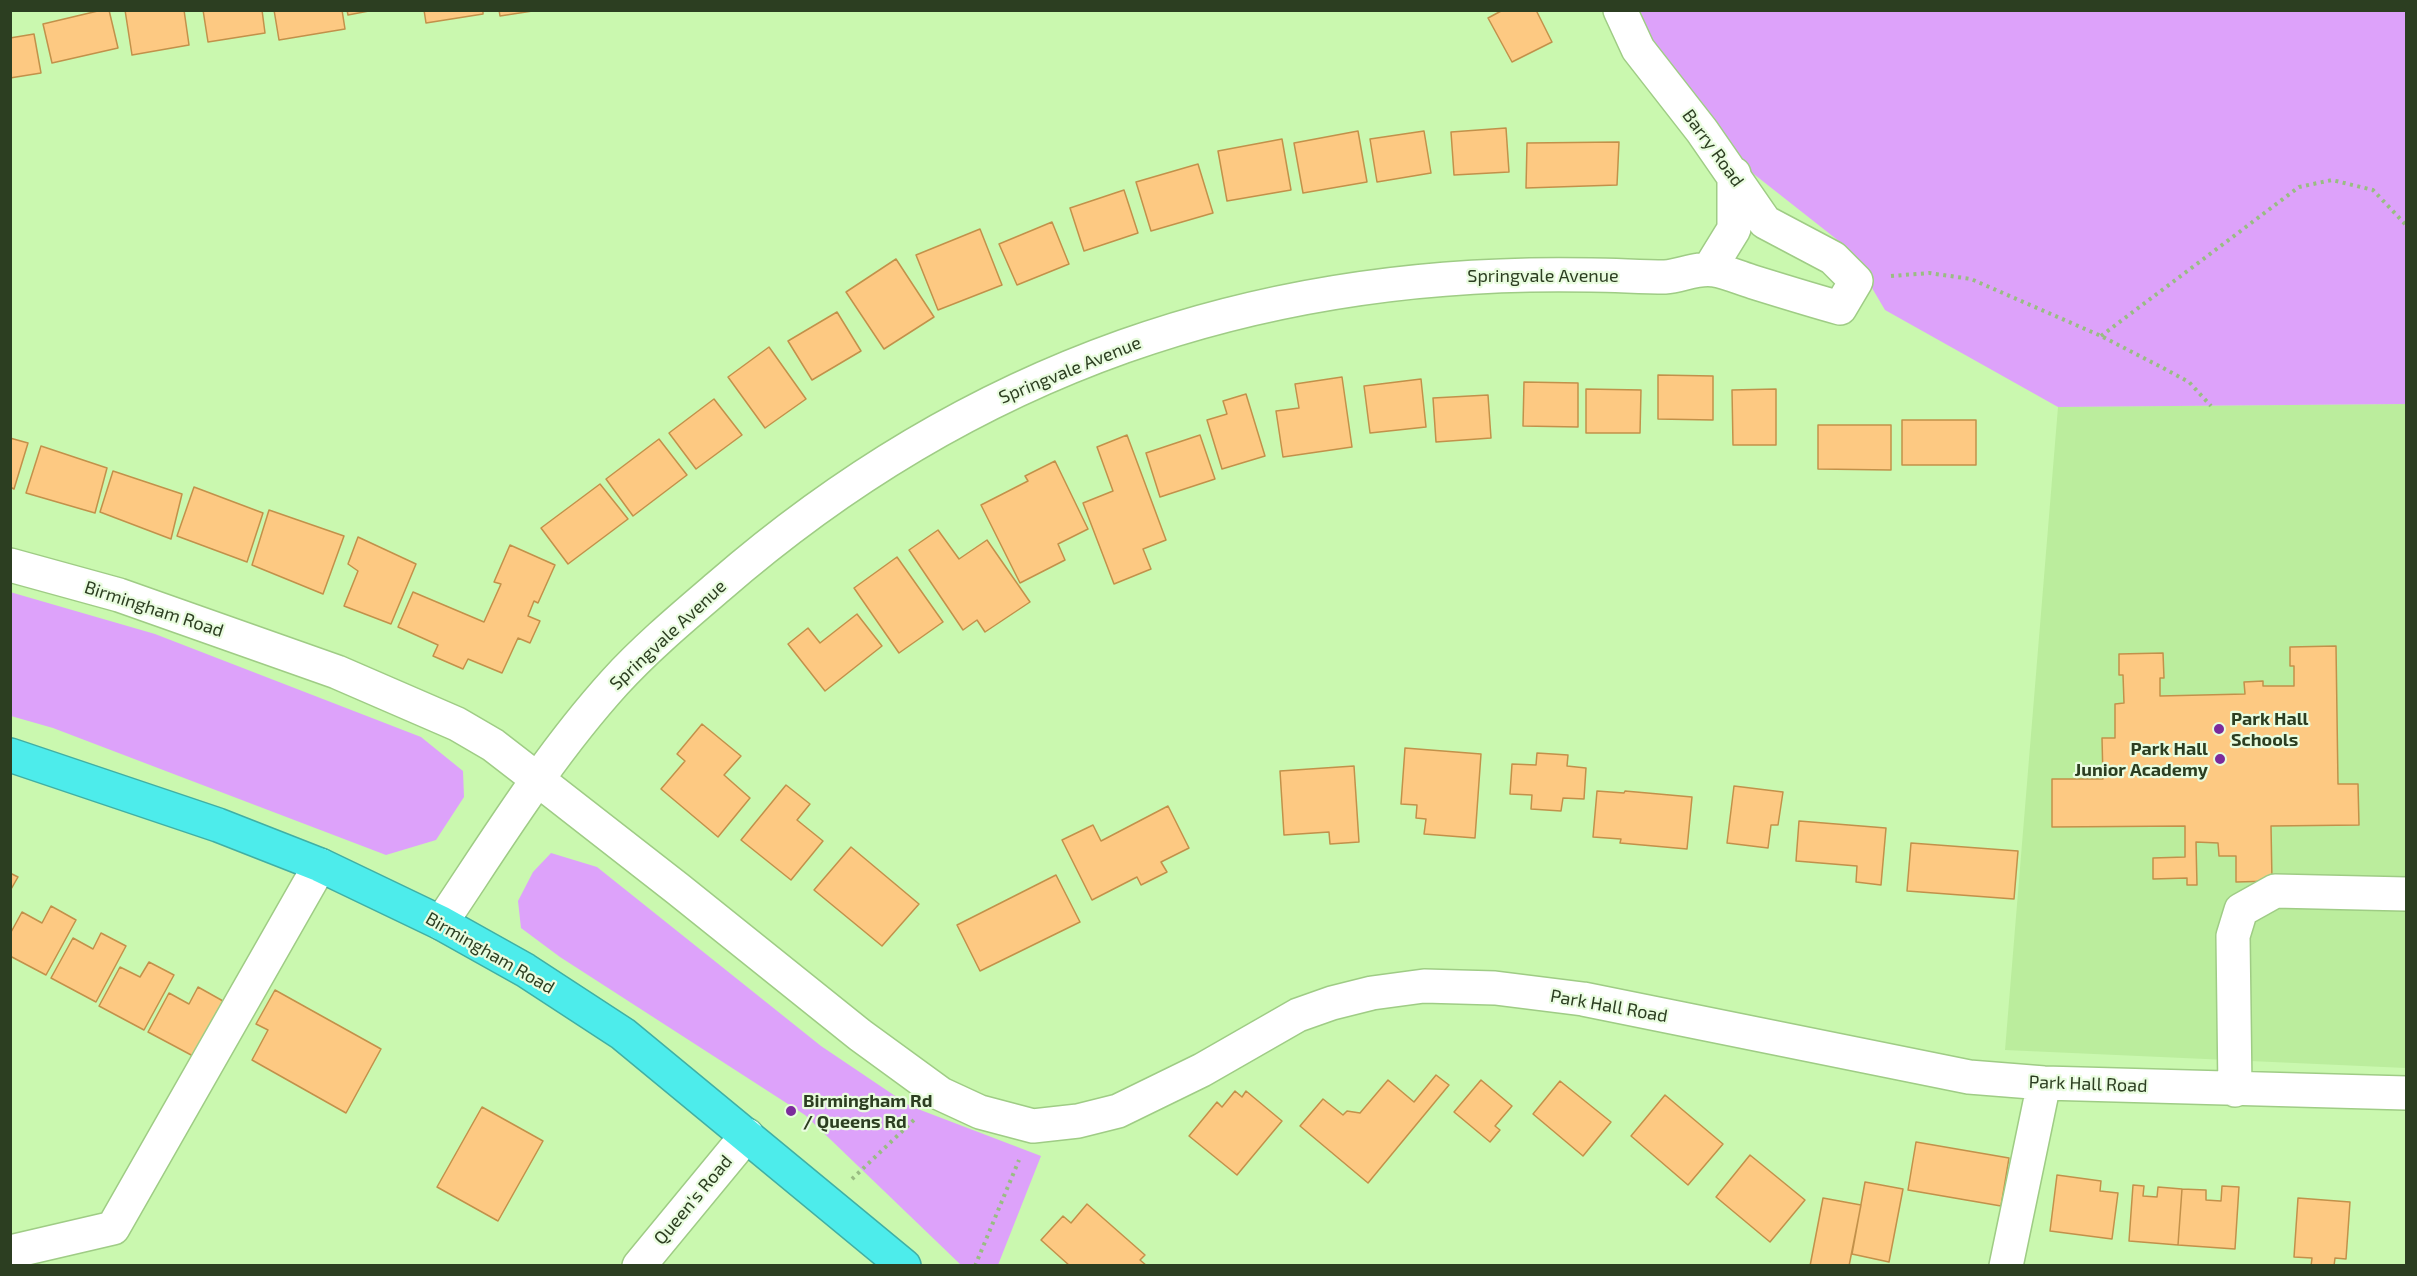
<!DOCTYPE html>
<style>
body{margin:0}
#map{position:relative;width:2417px;height:1276px;overflow:hidden;background:#caf8af;font-family:"Exo 2",sans-serif}
canvas{display:block}
.frame{position:absolute;inset:0;border:12px solid #2c3e21;pointer-events:none}
</style>
<div id="map">
<canvas width="2417" height="1276"></canvas>
<div class="frame"></div>
</div>
<script>
const ctx = document.querySelector('canvas').getContext('2d');
ctx.lineJoin = 'round';
function fillPath(path, color) { ctx.fillStyle = color; ctx.fill(path, 'evenodd'); }
function stroke(path, color, width, dash) { ctx.strokeStyle = color; ctx.lineWidth = width; ctx.lineCap = dash ? 'butt' : 'round'; ctx.setLineDash(dash || []); ctx.stroke(path); }
function label(font, color, halo, rows, align = 'center') {
  ctx.font = font + ' "Exo 2",sans-serif'; ctx.lineWidth = 4.5; ctx.setLineDash([]); ctx.textBaseline = 'middle'; ctx.strokeStyle = halo; ctx.fillStyle = color; for (const [text, x, y, turn = 0] of rows) {
    ctx.save(); ctx.translate(x, y); ctx.rotate((+turn || 0) * Math.PI / 180); ctx.textAlign = isNaN(turn) ? turn : align; if (halo) ctx.strokeText(text, 0, 0); ctx.fillText(text, 0, 0); ctx.restore();
  }
}
const built = new Path2D(`
 M2406 404V1068L2005 1050 2058 407Z`);
const green = new Path2D(`
 M1640 11H2406V404L2058 407 1885 310 1849 249 1741 164 1652 39Z
 M10 592 155 634 421 737 463 771 464 797 436 840 386 855 53 728 11 716Z
 M551 853 597 867 821 1046 910 1106 1041 1156 998 1265H961L805 1115 560 957 521 928 518 901 533 872Z`);
const building = new Path2D(`
 M102 10H109L118 48 52 63 43 24Z
 M125 10H184L189 45 132 55Z
 M203 10H262L265 33 208 42Z
 M274 10H342L345 29 279 40Z
 M347 10H374L348 15Z
 M424 10H483V14L426 23Z
 M499 10H539L500 16Z
 M1503 10H1536L1552 42 1512 62 1488 18Z
 M34 34 41 73 10 78V38Z
 M1506 128 1509 172 1454 175 1451 132Z
 M1358 131 1367 182 1303 193 1294 143Z
 M1424 131 1431 173 1377 182 1370 139Z
 M1282 139 1291 190 1227 201 1218 151Z
 M1619 142 1617 185 1526 188 1527 143Z
 M1198 164 1213 213 1151 231 1136 182Z
 M1124 190 1138 233 1084 251 1070 208Z
 M1052 222 1069 264 1017 285 999 244Z
 M980 229 1002 285 938 310 916 255Z
 M896 259 934 317 884 349 846 292Z
 M837 312 861 351 812 380 788 341Z
 M769 347 806 399 765 428 728 377Z
 M1658 375 1713 376V420L1658 419Z
 M1342 377 1352 447 1283 457 1276 411 1299 408 1295 384Z
 M1421 379 1426 427 1370 433 1364 386Z
 M1524 382 1578 383V427L1523 426Z
 M1586 389 1641 390 1640 433H1586Z
 M1776 389V445H1733L1732 390Z
 M1246 394 1265 456 1222 469 1207 420 1227 414 1223 401Z
 M1488 395 1491 438 1436 442 1433 398Z
 M714 399 742 435 696 469 669 433Z
 M1902 420H1976V465H1902Z
 M1818 425H1891V470L1818 469Z
 M1127 435 1166 540 1143 549 1151 569 1114 584 1083 503 1113 491 1097 447Z
 M1200 435 1215 479 1160 497 1146 453Z
 M10 438 28 443 14 489 10 487Z
 M659 439 687 475 633 516 606 479Z
 M41 446 107 468 95 513 26 493Z
 M1055 461 1088 529 1058 544 1065 560 1020 583 981 505 1028 481 1025 476Z
 M113 471 182 494 171 539 100 512Z
 M600 484 628 519 568 564 541 528Z
 M194 487 263 513 247 562 177 536Z
 M269 510 344 536 323 594 252 565Z
 M938 530 959 559 987 540 1030 602 985 632 977 620 963 630 909 550Z
 M358 537 416 564 391 624 344 606 358 571 348 564Z
 M510 545 555 565 538 603 534 601 528 616 540 621 530 643 518 638 502 673 468 659 463 669 433 656 438 645 398 627 413 592 484 622 501 584 494 582Z
 M897 557 943 622 899 653 854 588Z
 M857 614 882 646 825 691 788 644 808 628 820 643Z
 M2336 646 2338 784H2358L2359 825 2271 826 2272 881 2236 882V856H2219L2218 843 2196 842 2197 885H2187V878L2153 879V858L2185 857V826L2052 827V779H2103L2102 738H2115V704L2124 703 2123 675H2119V654L2163 653 2164 678H2160V696L2245 694 2244 682 2263 681V686H2294V666H2290V647Z
 M702 724 741 756 724 775 750 798 718 837 661 789 685 761 677 754Z
 M1405 748 1481 754 1475 838 1424 834 1426 819 1416 818 1417 805 1401 804Z
 M1537 753 1568 755 1567 766 1586 768 1584 799 1563 798 1561 811 1531 809 1532 795 1510 794 1512 764 1536 765Z
 M1354 766 1359 842 1330 844 1329 832 1284 835 1280 771Z
 M786 785 810 804 797 820 823 841 791 880 741 840Z
 M1734 786 1783 792 1778 825H1771L1768 848 1727 843Z
 M1597 791 1624 793 1625 791 1692 797 1687 849 1620 843 1621 839 1593 837Z
 M1168 806 1189 848 1161 862 1167 872 1141 885 1137 877 1092 900 1062 840 1093 825 1101 841Z
 M1799 821 1886 828 1881 885 1856 882 1857 866 1796 861Z
 M1911 843 2018 851 2014 899 1907 891Z
 M851 847 919 904 882 946 814 890Z
 M10 873 18 877 10 891Z
 M1056 875 1080 922 980 971 957 925Z
 M51 906 76 920 46 975 10 956V934L22 912 42 923Z
 M101 933 126 946 96 1002 51 978 73 938 93 949Z
 M149 962 174 975 144 1030 99 1006 120 967 140 977Z
 M198 987 223 1001 193 1056 148 1032 169 993 189 1004Z
 M275 990 381 1049 346 1113 252 1060 268 1030 256 1024Z
 M1436 1075 1449 1085 1368 1183 1300 1126 1323 1099 1343 1115 1347 1111 1360 1113 1388 1080 1414 1102Z
 M1481 1080 1512 1106 1495 1126 1500 1130 1490 1142 1454 1112Z
 M1560 1081 1611 1122 1583 1156 1533 1114Z
 M1235 1091 1242 1097 1246 1091 1282 1121 1237 1175 1189 1136 1217 1102 1222 1107Z
 M1665 1095 1723 1144 1688 1185 1631 1136Z
 M482 1107 543 1141 498 1221 437 1187Z
 M1916 1142 2009 1158 2001 1206 1908 1190Z
 M1750 1155 1805 1200 1770 1242 1716 1197Z
 M2057 1175 2101 1181 2100 1191 2118 1193 2112 1239 2050 1231Z
 M1865 1182 1903 1189 1889 1262 1852 1254Z
 M2133 1185 2144 1186 2143 1196 2157 1197 2158 1187 2182 1189 2178 1245 2129 1241Z
 M2222 1186 2239 1187 2235 1249 2178 1245 2182 1189 2206 1190V1200L2221 1201Z
 M1823 1198 1861 1205 1849 1266H1810Z
 M2298 1198 2350 1202 2346 1259 2335 1258 2334 1266H2311L2312 1258 2294 1257Z
 M1087 1204 1145 1255 1140 1260 1147 1266H1070L1041 1240 1063 1216 1071 1223Z`);
const path = new Path2D(`
 M1891 276 1929 273 1971 279 2101 336 2163 368 2189 382 2211 406
 M2101 336 2299 187 2332 180 2373 190 2406 225
 M852 1179 916 1118
 M975 1266 1019 1160`);
const minor = new Path2D(`
 M1710 268 1734 229V174
 M10 565 119 595 337 672 457 724 493 745 537 779 678 889 860 1035 941 1094 980 1112 1033 1126 1078 1121 1118 1111 1202 1070 1298 1015 1332 1003 1372 993 1424 986 1495 988 1583 999 1969 1077 2044 1083 2406 1093
 M441 923C496 841 548 756 615 682 646 648 683 617 718 587 970 368 1258 268 1591 275 1615 275 1640 277 1665 277 1681 276 1698 267 1714 270 1727 272 1740 278 1753 282 1782 291 1811 300 1840 308L1856 281 1833 258 1765 222 1702 131 1638 49 1620 10
 M2235 1090 2233 936 2241 910 2275 891 2406 894
 M10 1252 113 1228 320 865
 M639 1266 747 1135
 M2006 1266 2044 1083`);
const highway = new Path2D(`
 M10 755 218 825 320 865 441 923 525 970 623 1034 904 1266`);
const markers = [
 [2219,729,6,"#7c2b9c"],
 [2220,759,6,"#7c2b9c"],
 [791,1111,6,"#7c2b9c"]
];
const streetNames = [
 ["Barry Road",1713,148,54],
 ["Springvale Avenue",1543,276],
 ["Springvale Avenue",1070,370,-22],
 ["Birmingham Road",154,609,18],
 ["Springvale Avenue",668,635,-43],
 ["Birmingham Road",490,953,30],
 ["Park Hall Road",1609,1006,10],
 ["Park Hall Road",2088,1084,2],
 ["Queen's Road",693,1200,-50]
];
const poiNames = [
 ["Park Hall",2231,719],
 ["Schools",2231,740],
 ["Park Hall",2208,749,"right"],
 ["Junior Academy",2208,770,"right"],
 ["Birmingham Rd",803,1101],
 ["/ Queens Rd",803,1122]
];
fillPath(built, '#bbed9d');
fillPath(green, '#dda2fa');
fillPath(building, '#fdc982');
stroke(building, '#c2914a', 1.5);
stroke(minor, '#9fcc85', 36);
stroke(highway, '#41afa4', 36);
stroke(path, '#98bd82', 4, [3, 4.5]);
stroke(minor, '#fff', 33);
stroke(highway, '#4deceb', 33);
for (const [x, y, r, color] of markers) { const dot = new Path2D(); dot.arc(x, y, r, 0, 2 * Math.PI); ctx.fillStyle = color; ctx.fill(dot); stroke(dot, '#e9fcdf', 2); }
label('18px', '#2c3e21', '#e9fcdf', streetNames);
label('bold 18px', '#2c3e21', '#e9fcdf', poiNames, 'left');
</script>
